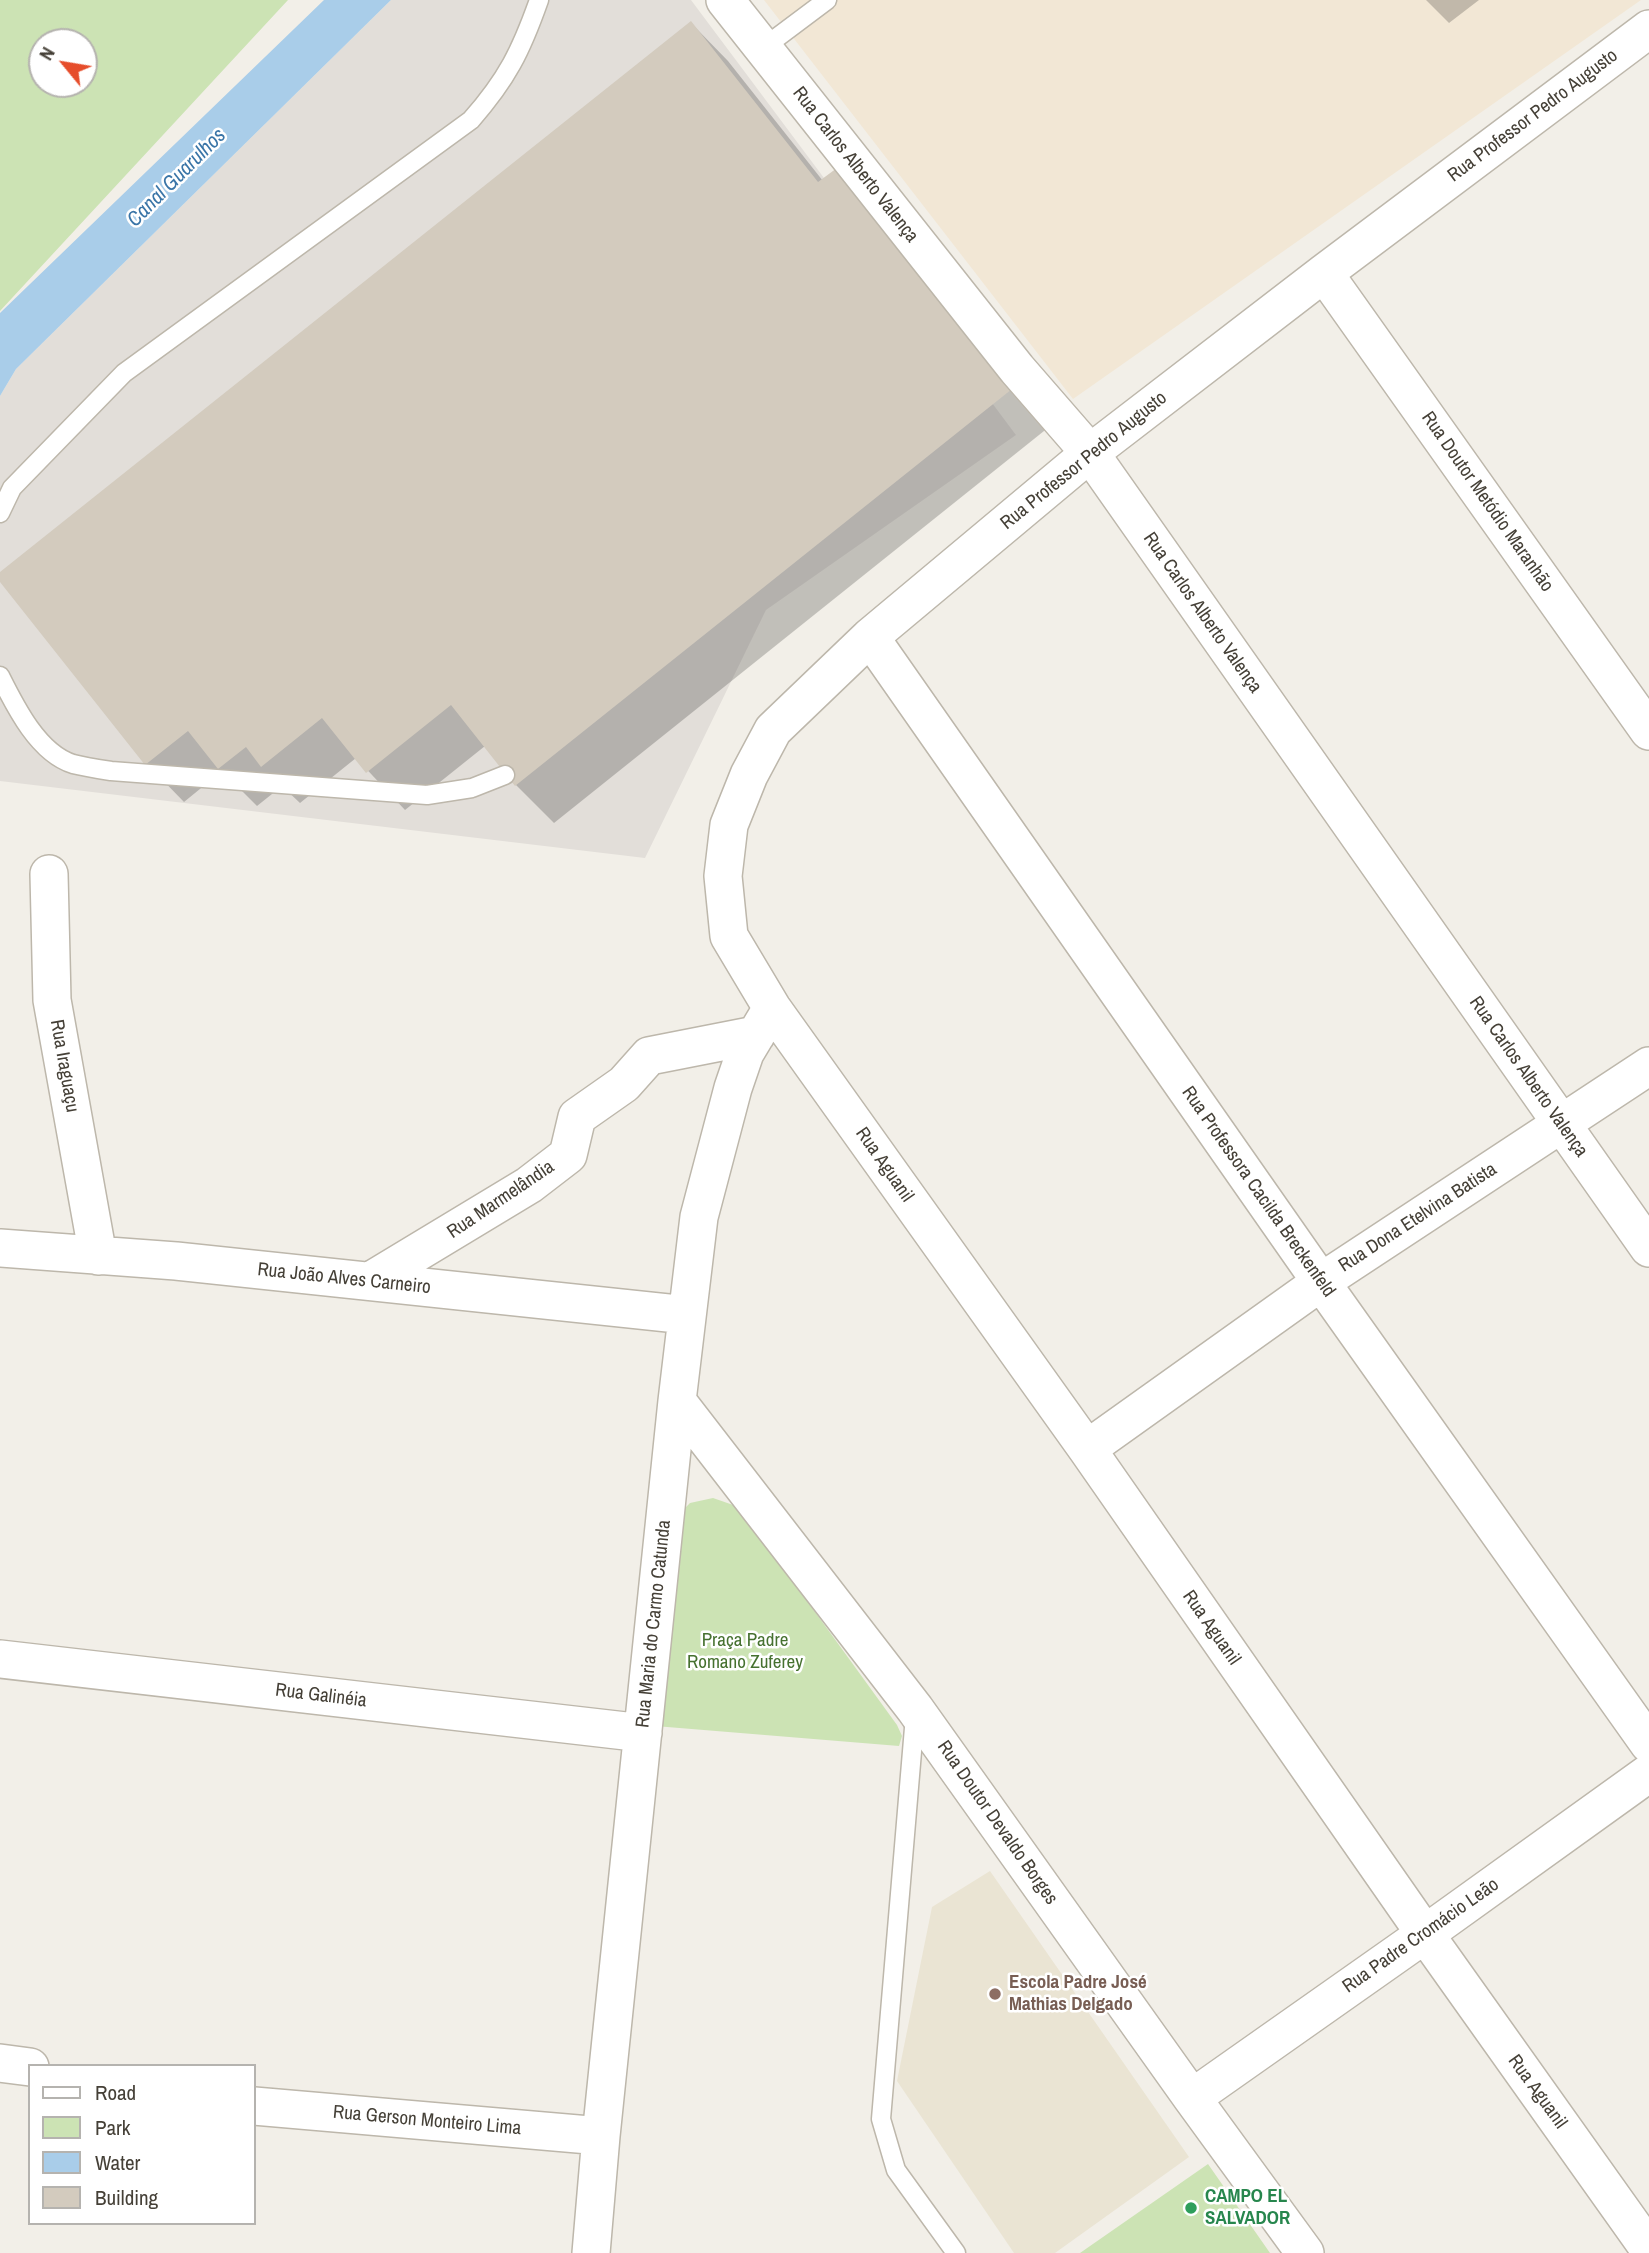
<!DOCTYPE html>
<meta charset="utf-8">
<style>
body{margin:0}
#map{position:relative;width:1649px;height:2253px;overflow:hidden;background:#f2efe8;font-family:"Archivo Narrow",sans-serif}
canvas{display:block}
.legend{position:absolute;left:28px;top:2064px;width:228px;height:161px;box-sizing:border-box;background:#fff;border:2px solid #b5b3af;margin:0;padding:9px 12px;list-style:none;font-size:21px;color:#454037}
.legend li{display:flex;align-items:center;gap:14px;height:35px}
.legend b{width:35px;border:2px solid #b5b3af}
.north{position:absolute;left:28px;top:28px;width:70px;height:70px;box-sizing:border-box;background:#fff;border:2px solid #b5b3af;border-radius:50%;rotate:300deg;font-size:19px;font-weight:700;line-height:28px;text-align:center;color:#454037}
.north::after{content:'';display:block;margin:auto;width:24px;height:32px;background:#e64d2b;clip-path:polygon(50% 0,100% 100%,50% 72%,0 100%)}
</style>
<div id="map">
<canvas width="1649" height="2253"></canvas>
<ul class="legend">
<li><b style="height:9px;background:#fff"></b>Road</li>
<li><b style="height:19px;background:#cce3b4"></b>Park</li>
<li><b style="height:19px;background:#a9cde9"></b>Water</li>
<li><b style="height:19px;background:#d3cbbe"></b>Building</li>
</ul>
<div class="north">N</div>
</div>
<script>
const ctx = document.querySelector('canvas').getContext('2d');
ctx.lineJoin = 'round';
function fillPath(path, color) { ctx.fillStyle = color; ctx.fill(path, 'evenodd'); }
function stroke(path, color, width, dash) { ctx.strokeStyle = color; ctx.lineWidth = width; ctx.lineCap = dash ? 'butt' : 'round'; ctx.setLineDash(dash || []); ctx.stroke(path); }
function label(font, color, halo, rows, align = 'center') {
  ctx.font = font + ' "Archivo Narrow",sans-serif'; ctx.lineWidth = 5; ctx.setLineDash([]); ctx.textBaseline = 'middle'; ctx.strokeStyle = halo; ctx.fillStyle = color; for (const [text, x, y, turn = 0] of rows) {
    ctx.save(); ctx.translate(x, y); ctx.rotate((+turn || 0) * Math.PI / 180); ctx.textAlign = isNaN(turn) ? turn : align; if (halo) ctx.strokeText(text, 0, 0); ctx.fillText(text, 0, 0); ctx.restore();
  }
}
const commercial = new Path2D(`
 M764 0H1641L1073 399Z`);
const industrial = new Path2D(`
 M391 0H691L1016 435 766 610 645 858 0 781V396L16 369Z`);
const education = new Path2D(`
 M990 1871 1189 2157 1055 2253H1014L897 2081 932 1907Z`);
const green = new Path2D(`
 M0 0H288L0 311ZM42 42H84V84H42Z
 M713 1498 736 1506 760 1536 897 1725 902 1736 899 1746 655 1726 681 1512 690 1503Z
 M1208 2164 1270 2253H1080Z`);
const water = new Path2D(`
 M324 0H391L16 369 0 396V313Z`);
const shadow = new Path2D(`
 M1426 0H1479L1449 23Z
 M691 23 728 61 823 181 1049 427 554 823 516 785 485 746 405 810 356 758 300 803 282 786 257 806 222 771 184 802 147 764 0 579V575Z`);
const building = new Path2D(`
 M691 21 818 182 837 168 1012 389 515 786 451 705 366 773 322 718 261 767 246 747 218 769 188 731 145 765 0 582V572Z`);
const service = new Path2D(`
 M763 48 827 0
 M0 513 12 488 124 373 471 120C507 79 521 51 539 0
 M0 676C15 706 38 753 73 764 85 767 98 769 111 771L427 795 472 788 505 775
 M915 1716 881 2119 896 2170 956 2253`);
const minor = new Path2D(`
 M725 0 1017 369 1090 453 1649 1248
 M1649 29 1324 273 1090 453 870 637 773 730 749 775 729 825 723 876 729 936 772 1008 1087 1449 1425 1934 1649 2249
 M1324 273 1649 731
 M870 637 1321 1282 1649 1744
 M49 874 52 1000 98 1256
 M0 1248 176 1261 687 1315
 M370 1281 529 1185 568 1155 577 1117 624 1084 649 1056 756 1035
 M677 1401 915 1709 1192 2098 1305 2253
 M1087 1449 1321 1282 1649 1066
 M0 1659 643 1733
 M0 2063 30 2067
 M1192 2098 1425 1934 1649 1773
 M254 2106 601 2136
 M591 2253 601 2136 677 1401 699 1217 733 1088 745 1053 772 1008`);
const markers = [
 [995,1994,7,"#8d6e63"],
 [1191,2208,7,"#2e9e5b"]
];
const streetNames = [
 ["Rua Professor Pedro Augusto",1533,116,-37],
 ["Rua Carlos Alberto Valença",855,165,52],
 ["Rua Professor Pedro Augusto",1084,461,-39],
 ["Rua Doutor Metódio Maranhão",1487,502,55],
 ["Rua Carlos Alberto Valença",1202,613,55],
 ["Rua Iraguaçu",64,1066,80],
 ["Rua Carlos Alberto Valença",1528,1077,55],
 ["Rua Aguanil",884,1165,55],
 ["Rua Professora Cacilda Breckenfeld",1258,1192,55],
 ["Rua Marmelândia",501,1200,-34],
 ["Rua Dona Etelvina Batista",1418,1218,-33],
 ["Rua João Alves Carneiro",344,1279,6],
 ["Rua Maria do Carmo Catunda",654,1624,-84],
 ["Rua Aguanil",1211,1628,55],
 ["Rua Galinéia",321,1696,7],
 ["Rua Doutor Devaldo Borges",997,1823,55],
 ["Rua Padre Cromácio Leão",1421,1936,-35],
 ["Rua Aguanil",1537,2092,54],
 ["Rua Gerson Monteiro Lima",427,2121,5]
];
const parkNames = [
 ["Praça Padre",745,1641],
 ["Romano Zuferey",745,1663]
];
const educationNames = [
 ["Escola Padre José",1009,1983],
 ["Mathias Delgado",1009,2005]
];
const leisureNames = [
 ["CAMPO EL",1205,2197],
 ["SALVADOR",1205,2219]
];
const waterNames = [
 ["Canal Guarulhos",177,178,-45]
];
fillPath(commercial, '#f2e7d5');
fillPath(industrial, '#e2ded9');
fillPath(education, '#eae4d3');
fillPath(green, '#cce3b4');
fillPath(water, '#a9cde9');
fillPath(shadow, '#0003');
fillPath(building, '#d3cbbe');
stroke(service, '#bdb7ab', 21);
stroke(minor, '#bdb7ab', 40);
stroke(service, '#fff', 18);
stroke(minor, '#fff', 37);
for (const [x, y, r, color] of markers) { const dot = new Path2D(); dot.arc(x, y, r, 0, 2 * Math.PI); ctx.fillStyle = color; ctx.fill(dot); stroke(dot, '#fff', 2.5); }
label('19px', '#454037', '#fff', streetNames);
label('19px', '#467130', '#fff', parkNames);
label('bold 19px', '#785e54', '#fff', educationNames, 'left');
label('bold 19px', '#27864d', '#fff', leisureNames, 'left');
label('italic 21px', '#3a75a7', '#fff', waterNames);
</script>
